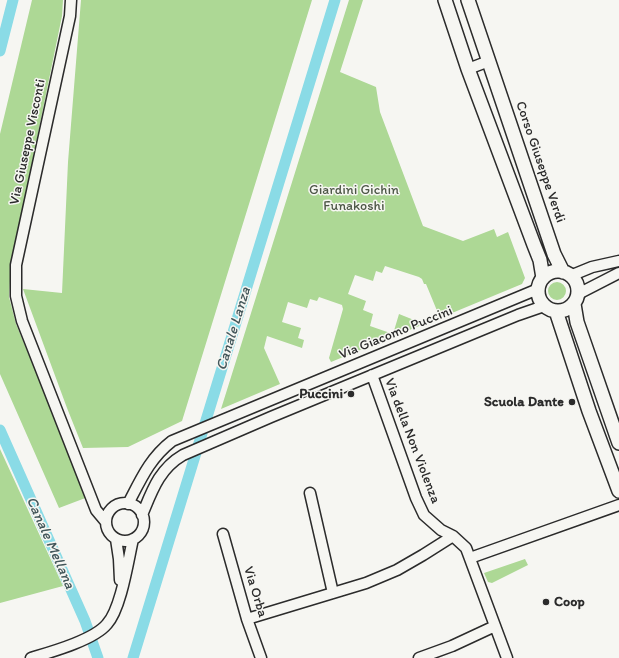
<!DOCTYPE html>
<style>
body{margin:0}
canvas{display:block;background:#f6f6f2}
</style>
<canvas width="619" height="658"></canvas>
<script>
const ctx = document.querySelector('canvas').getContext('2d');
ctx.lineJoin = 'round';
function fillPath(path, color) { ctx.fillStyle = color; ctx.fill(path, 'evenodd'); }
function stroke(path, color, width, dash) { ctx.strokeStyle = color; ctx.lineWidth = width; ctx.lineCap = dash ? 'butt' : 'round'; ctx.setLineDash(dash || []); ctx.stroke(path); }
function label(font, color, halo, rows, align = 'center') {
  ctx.font = font + ' Itim,sans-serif'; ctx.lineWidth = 3; ctx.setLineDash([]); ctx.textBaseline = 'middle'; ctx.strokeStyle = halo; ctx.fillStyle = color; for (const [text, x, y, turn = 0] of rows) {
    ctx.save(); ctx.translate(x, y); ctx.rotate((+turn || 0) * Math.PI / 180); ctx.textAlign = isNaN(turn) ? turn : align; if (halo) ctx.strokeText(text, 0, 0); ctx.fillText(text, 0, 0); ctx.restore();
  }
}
const green = new Path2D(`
 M32 0H63L62 16 11 265 9 297 16 324 88 497 59 508 0 374V134Z
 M81 0H312L182 421 128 447 83 448 67 408 23 289 62 293 68 162Z
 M349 0H363L340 72 376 87 380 112 423 226 463 241 494 229 497 237 508 232 525 278 522 284 440 318 426 284H424L422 279 419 277 385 266 382 273 376 271 373 281 355 275 348 294 366 301 363 310 373 314 370 326 393 334 399 314 424 324 331 362 329 358 343 309 342 305 319 297 317 301 310 299 307 308 288 302 282 322 301 328 298 338 304 340 302 348 267 336 264 348 280 384 221 409Z
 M548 291a9 9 0 1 1 18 0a9 9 0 1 1-18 0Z
 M0 449 63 586 0 603Z
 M525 559 528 565 492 583 488 582 484 573Z`);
const canal = new Path2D(`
 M0 51 13 0
 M0 430 85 621 98 658
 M133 658 335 0`);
const minor = new Path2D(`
 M71 0 70 16 16 265V296L22 321 96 510 106 522
 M468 69 489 61
 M570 276 592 267 619 261
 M578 294 619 273
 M372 375 416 498 424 515 441 530 453 536 466 548 507 658
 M310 493 333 593
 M106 522a19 19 0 1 1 38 0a19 19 0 1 1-38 0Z
 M128 504C141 479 150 458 172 441L538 289
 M142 515C152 491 159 469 183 455L271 417 518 315 544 306
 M223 534 247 619 261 658
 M116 539 119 559 120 580
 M470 558 619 505
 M247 619 366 583 397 570 423 555 453 536
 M31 658C51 652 94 640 107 624 121 609 128 561 133 539
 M419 658 452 646 495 626`);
const tertiary = new Path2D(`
 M445 0 468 69 534 245 540 260 543 278
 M468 0 554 254 563 272
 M538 291a20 20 0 1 1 40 0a20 20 0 1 1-40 0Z
 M574 304 577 322 619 443
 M556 311 589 411 619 491`);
const markers = [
 [351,394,4,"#2b2b2b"],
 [572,402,4,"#2b2b2b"],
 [546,602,4,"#2b2b2b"]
];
const streetNames = [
 ["Via Giuseppe Visconti",28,142,-78],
 ["Corso Giuseppe Verdi",540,162,71],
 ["Via Giacomo Puccini",396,333,-22],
 ["Via della Non Violenza",412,441,69],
 ["Via Orba",255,592,73]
];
const parkNames = [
 ["Giardini Gichin",354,190],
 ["Funakoshi",354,206]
];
const poiNames = [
 ["Puccini",343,394],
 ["Scuola Dante",564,402],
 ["Coop",554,602,"left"]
];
const waterNames = [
 ["Canale Lanza",234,329,-73],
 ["Canale Mellana",50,543,66]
];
fillPath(green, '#add895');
stroke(canal, '#8adbe6', 11);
stroke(minor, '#2b2b2b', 13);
stroke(tertiary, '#2b2b2b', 16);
stroke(minor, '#f6f6f2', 10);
stroke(tertiary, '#f6f6f2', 13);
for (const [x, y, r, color] of markers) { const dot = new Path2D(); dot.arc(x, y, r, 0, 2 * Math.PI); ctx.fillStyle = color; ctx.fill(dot); stroke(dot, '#f6f6f2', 1.5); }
label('14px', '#2b2b2b', '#f6f6f2', streetNames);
label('14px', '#4c5646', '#f6f6f2', parkNames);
label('bold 14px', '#2b2b2b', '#f6f6f2', poiNames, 'right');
label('italic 15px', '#43575a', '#f6f6f2', waterNames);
</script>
